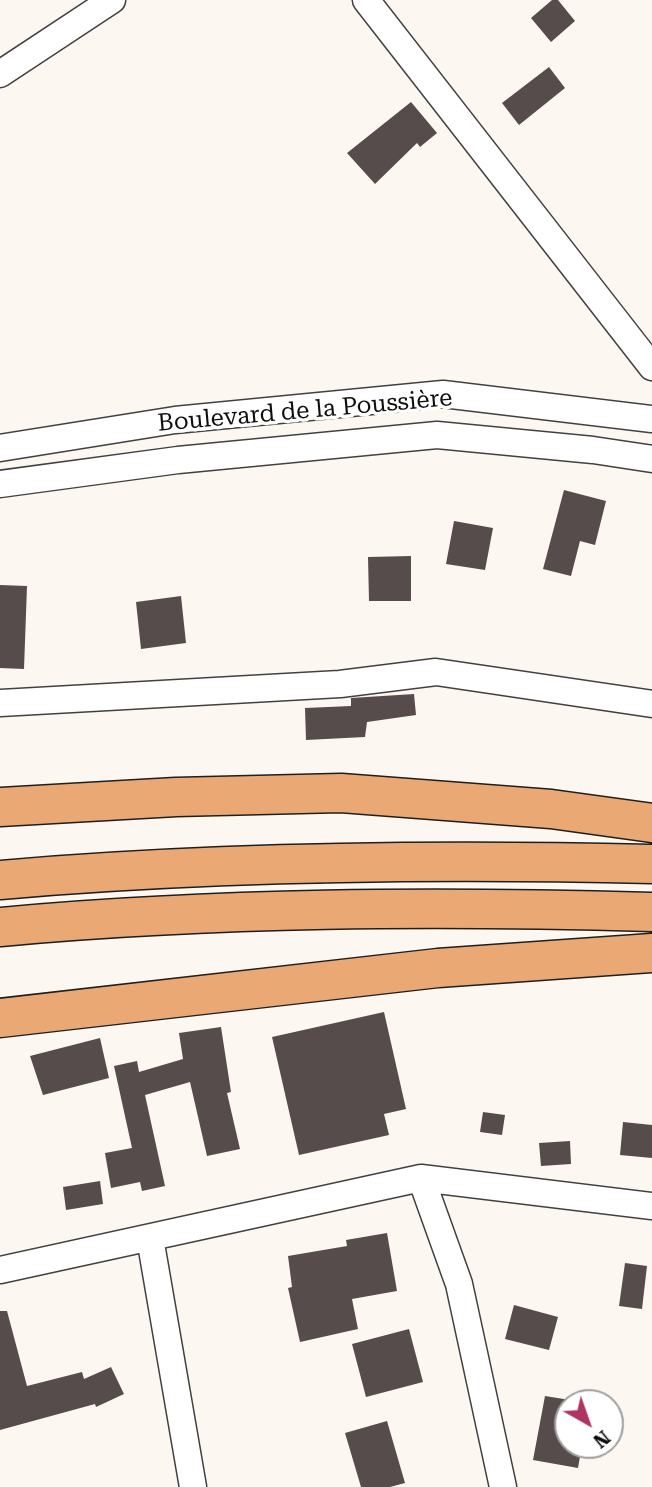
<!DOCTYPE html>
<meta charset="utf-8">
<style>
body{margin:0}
#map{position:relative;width:652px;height:1487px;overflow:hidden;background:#fdf7f1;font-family:"Roboto Serif",serif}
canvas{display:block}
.north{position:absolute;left:554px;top:1389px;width:70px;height:70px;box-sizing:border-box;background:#fff;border:2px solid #9f9f9f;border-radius:50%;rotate:140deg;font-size:19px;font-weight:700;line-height:28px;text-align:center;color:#0e0e0e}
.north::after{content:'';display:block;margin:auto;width:24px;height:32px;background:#b03461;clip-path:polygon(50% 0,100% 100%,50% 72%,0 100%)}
</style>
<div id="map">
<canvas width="652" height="1487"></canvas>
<div class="north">N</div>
</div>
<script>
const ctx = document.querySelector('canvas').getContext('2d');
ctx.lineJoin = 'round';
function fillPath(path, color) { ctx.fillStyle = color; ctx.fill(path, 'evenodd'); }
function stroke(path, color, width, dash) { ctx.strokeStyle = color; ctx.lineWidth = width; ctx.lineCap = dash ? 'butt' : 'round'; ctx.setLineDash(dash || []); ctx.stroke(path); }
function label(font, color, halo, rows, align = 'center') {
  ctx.font = font + ' "Roboto Serif",serif'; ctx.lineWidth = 7; ctx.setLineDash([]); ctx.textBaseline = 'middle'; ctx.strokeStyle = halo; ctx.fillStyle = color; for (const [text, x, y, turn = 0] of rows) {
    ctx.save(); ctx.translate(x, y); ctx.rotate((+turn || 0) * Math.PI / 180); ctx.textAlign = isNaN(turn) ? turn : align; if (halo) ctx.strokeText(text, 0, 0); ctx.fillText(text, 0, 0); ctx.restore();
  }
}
const building = new Path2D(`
 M552 0H558L575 21 551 42 531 18Z
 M549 67 565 88 519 125 502 103Z
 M411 102 437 133 420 147 417 143 375 184 347 153Z
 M564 490 606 501 595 545 580 541 571 576 543 569Z
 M454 521 493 528 485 570 446 564Z
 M411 556V601H369L368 557Z
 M0 585 27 586 24 669 0 668Z
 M181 596 186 643 141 649 136 602Z
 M414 694 416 715 367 722 365 737 306 740 305 708 351 706V698Z
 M384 1012 406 1109 384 1114 389 1135 299 1155 272 1037Z
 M221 1027 231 1092 227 1093 240 1149 207 1156 190 1082 145 1095 165 1186 142 1191 140 1182 111 1188 105 1153 132 1148 114 1066 137 1061 139 1072 183 1059 179 1033Z
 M100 1038 109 1078 43 1095 30 1056Z
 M483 1112 505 1115 502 1135 480 1132Z
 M623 1122 652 1125V1158L620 1155Z
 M570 1141 571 1164 541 1166 539 1143Z
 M100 1181 103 1204 66 1210 63 1187Z
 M387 1233 397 1291 352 1299 358 1329 300 1342 288 1288 292 1287 288 1256 347 1246 346 1240Z
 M625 1263 647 1266 642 1309 619 1306Z
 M514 1305 558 1317 549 1350 505 1339Z
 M0 1311H7L27 1386 82 1372 84 1379 111 1367 124 1394 96 1407 95 1404 0 1430Z
 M409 1329 423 1382 366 1397 352 1344Z
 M545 1396 589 1403H568V1445H582L578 1468 533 1460Z
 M387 1421 405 1483 390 1487H361L345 1433Z`);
const street = new Path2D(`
 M366 0 652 367
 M0 74 112 0
 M0 448 175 420 443 394 652 419
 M0 484 178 460 437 435 593 450 652 459
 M0 703 340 684 436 672 652 704
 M421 1178 459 1284 503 1487
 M150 1238 193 1487
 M0 1270 421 1178 652 1206`);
const primary = new Path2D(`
 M0 807 176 797 341 793 551 809 652 823
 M0 880C217 861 435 859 652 864
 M0 927C217 907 435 906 652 912
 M0 1018 438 968 652 953`);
const streetNames = [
 ["Boulevard de la Poussière",305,411,-5]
];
fillPath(building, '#564c4c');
stroke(street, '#414141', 29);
stroke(primary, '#1f1f1f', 41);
stroke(street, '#fff', 26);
stroke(primary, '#eaa874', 38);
label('24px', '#0e0e0e', '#fff', streetNames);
</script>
